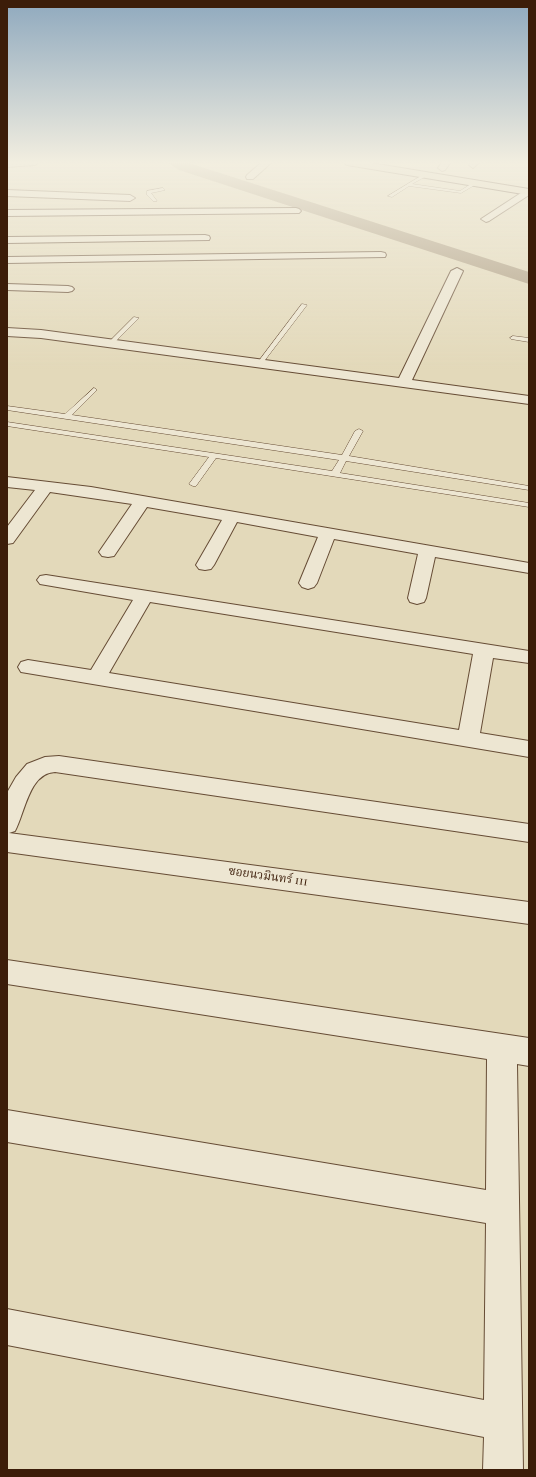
<!DOCTYPE html>
<meta charset="utf-8">
<style>
body{margin:0}
#map{position:relative;width:536px;height:1477px;overflow:hidden;background:#e3d9ba;font-family:"IM FELL French Canon",serif}
canvas{display:block}
.frame{position:absolute;inset:0;border:8px solid #3c1d09;pointer-events:none}
</style>
<div id="map">
<canvas width="536" height="1477"></canvas>
<div class="frame"></div>
</div>
<script>
const ctx = document.querySelector('canvas').getContext('2d');
ctx.lineJoin = 'round';
function fillPath(path, color) { ctx.fillStyle = color; ctx.fill(path, 'evenodd'); }
function stroke(path, color, width, dash) { ctx.strokeStyle = color; ctx.lineWidth = width; ctx.lineCap = dash ? 'butt' : 'round'; ctx.setLineDash(dash || []); ctx.stroke(path); }
function label(font, color, halo, rows, align = 'center') {
  ctx.font = font + ' "IM FELL French Canon","Noto Serif Thai",serif'; ctx.lineWidth = 3.5; ctx.setLineDash([]); ctx.textBaseline = 'middle'; ctx.strokeStyle = halo; ctx.fillStyle = color; for (const [text, x, y, turn = 0] of rows) {
    ctx.save(); ctx.translate(x, y); ctx.rotate((+turn || 0) * Math.PI / 180); ctx.textAlign = isNaN(turn) ? turn : align; if (halo) ctx.strokeText(text, 0, 0); ctx.fillText(text, 0, 0); ctx.restore();
  }
}
const river = new Path2D(`
 M167 162H186L529 272V284L179 170Z`);
const lane = new Path2D(`
 M426 173 428 175 412 184 460 191 474 182 478 183 461 193 409 186 392 197 388 196Z
 M163 188 165 190 151 193 157 201H153L147 195V191Z
 M302 304 307 305 262 364H258V362Z
 M134 317 139 318 113 344H109V342Z
 M513 336 529 338V342L511 339 510 338Z
 M94 388 96 389V391L72 415 342 455 355 431 359 429 363 431 349 456 529 486V490L346 461 340 473 529 503V507L216 458 196 486H193L189 484 209 457 7 426V422L332 471 339 460 7 410V406L65 414Z`);
const street = new Path2D(`
 M7 162H39L35 165 7 167Z
 M262 162H272L253 179H247L246 177 247 175Z
 M442 162H451L445 170 442 171 438 168Z
 M471 162H480L473 168 469 165Z
 M527 189 529 190V195L489 221 486 222 481 219Z
 M7 190 130 195 135 198 130 201 7 196Z
 M296 208 299 209 301 211 299 213 7 216V210Z
 M205 235 209 236 210 238 209 240 7 243V237Z
 M381 252 385 253 386 255 385 257 7 263V257Z
 M457 268 463 271 412 380 529 396V404L41 338 7 336V328L41 330 399 378 451 271Z
 M7 284 68 286 72 287 74 289 72 291 68 292 7 290Z
 M7 477 91 487 529 563V573L435 557 426 598 424 602 417 604 410 602 408 598 418 554 334 539 317 583 314 587 308 589 302 587 299 583 318 537 237 522 214 565 211 569 205 570 199 569 196 565 222 520 147 507 114 556 108 557 102 556 99 552 132 504 50 492 13 543 7 544V527L35 490 7 487Z
 M46 575 529 651V663L493 658 480 733 529 741V757L21 672 18 667 21 662 28 660 91 670 133 600 40 584 37 580 40 576ZM150 602 473 654 459 730 109 673Z
 M59 756 529 824V842L55 772C29 773 25 813 15 831L9 833 529 902V924L7 852 8 791 16 777 27 764 45 757Z
 M7 960 529 1038V1066L517 1064 523 1470H483L484 1437 7 1345V1309L484 1400 486 1223 7 1142V1110L486 1190 487 1059 7 984Z`);
const primary = new Path2D(`
 M343 162H365L529 189V195L347 165Z`);
const streetNames = [
 ["ซอยนวมินทร์ 111",268,877,8]
];
fillPath(river, '#aa997e');
stroke(lane, '#664c35', 1);
stroke(street, '#664c35', 2);
stroke(primary, '#3c1d09', 2);
fillPath(lane, '#ede6d2');
fillPath(street, '#ede6d2');
fillPath(primary, '#e3d9ba');
const sky = ctx.createLinearGradient(0, 0, 0, 369);
sky.addColorStop(0, '#8fa9be');
sky.addColorStop(0.44, '#f2eee0');
sky.addColorStop(1, '#f2eee000');
ctx.fillStyle = sky;
ctx.fillRect(0, 0, 536, 369);
label('12px', '#3c1d09', '#ede6d2', streetNames);
</script>
